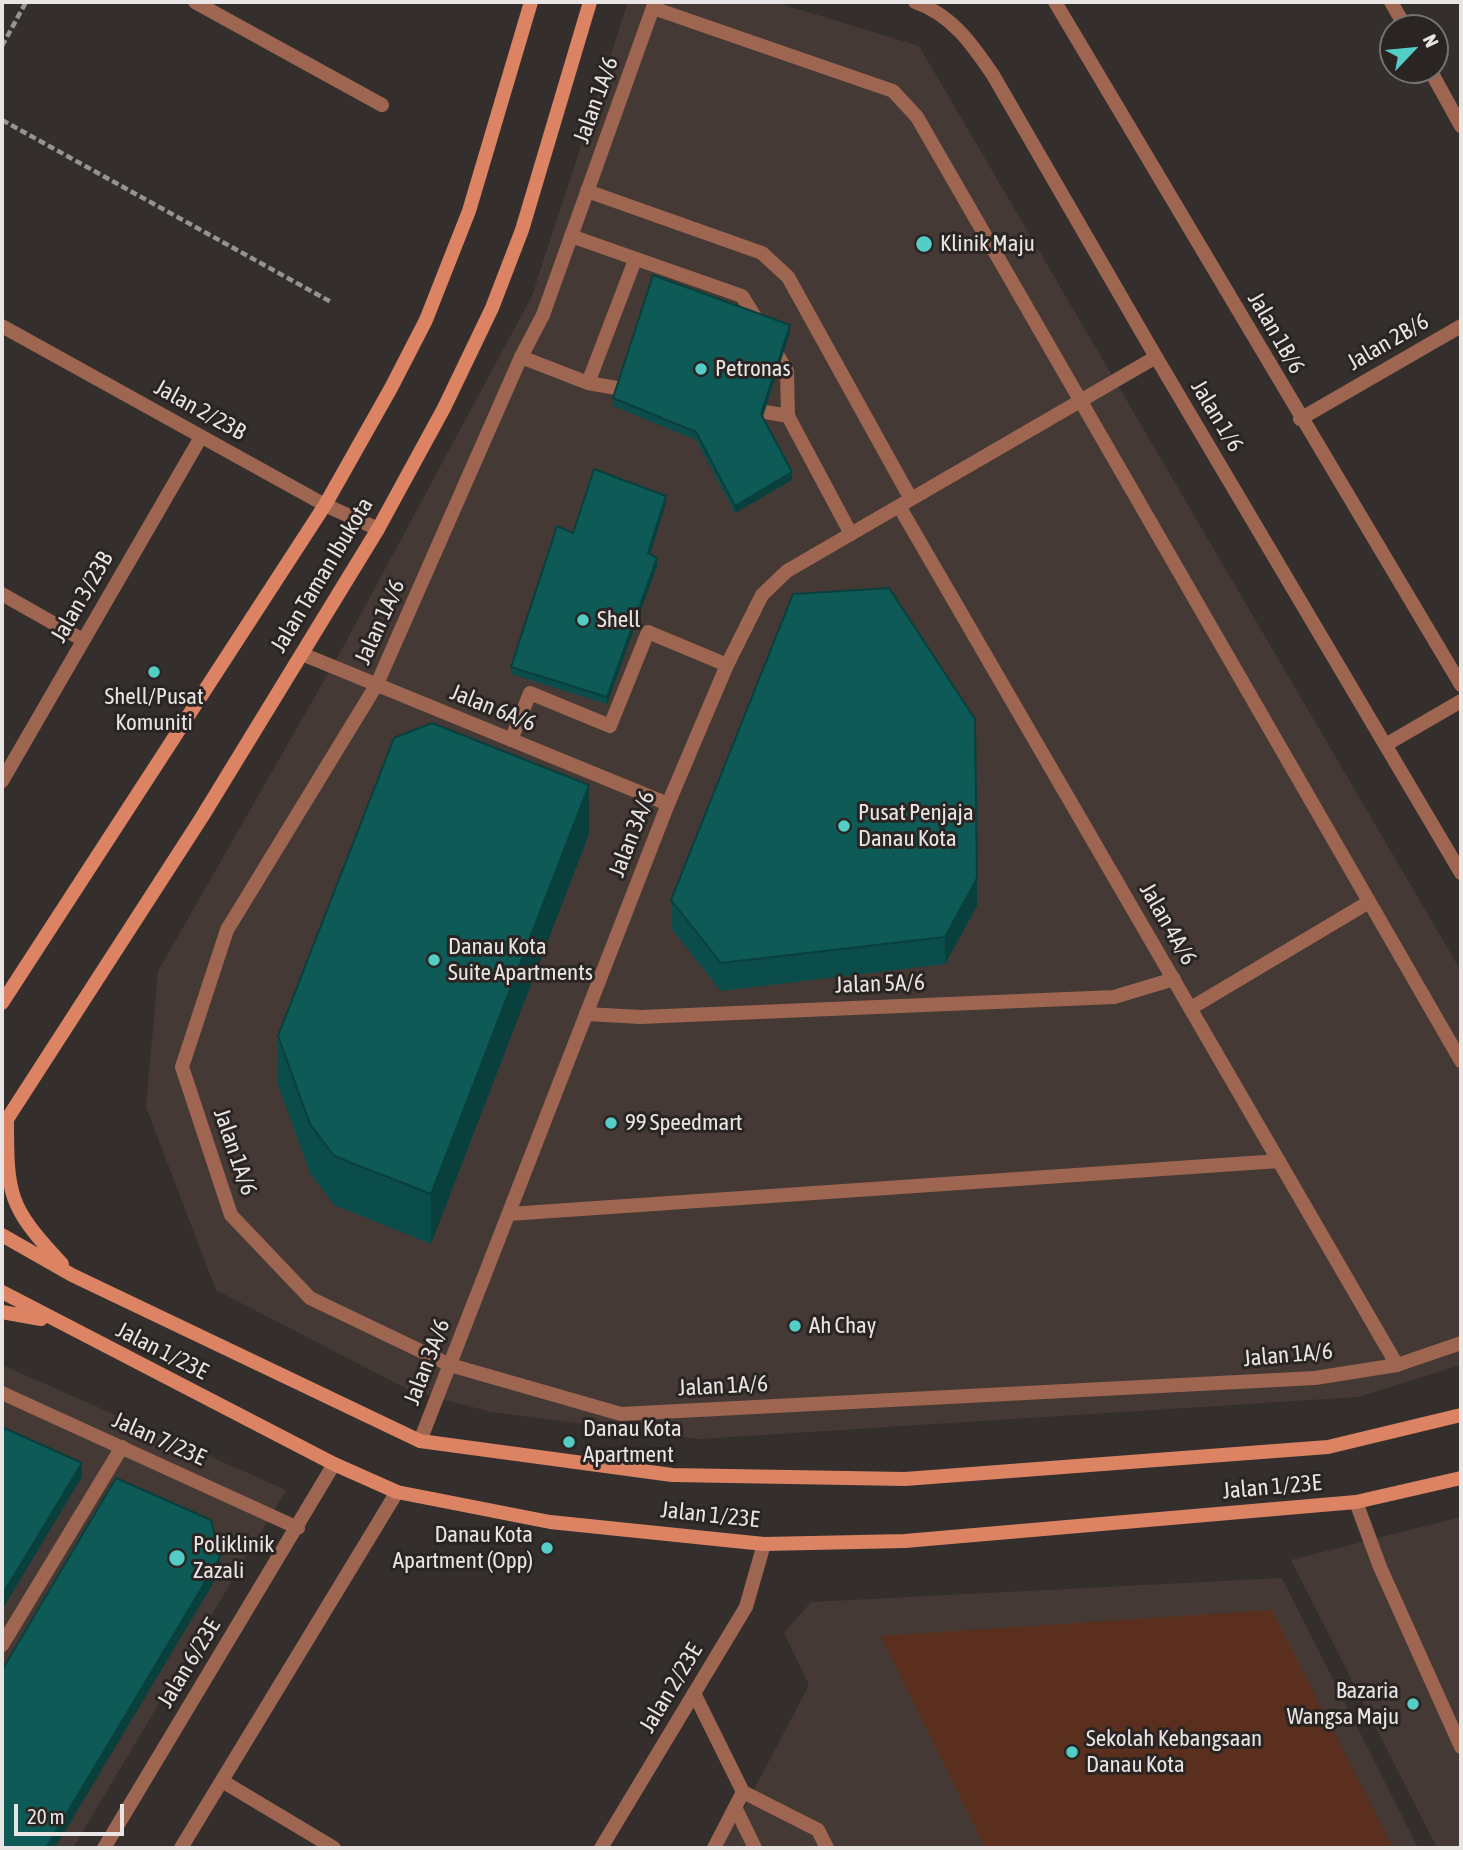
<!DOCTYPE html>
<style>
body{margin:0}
#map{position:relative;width:1463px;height:1850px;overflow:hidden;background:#342f2d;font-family:"Asap Condensed",sans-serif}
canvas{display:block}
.frame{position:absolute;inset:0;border:4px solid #e8e5e4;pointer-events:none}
.north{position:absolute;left:1379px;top:14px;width:70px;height:70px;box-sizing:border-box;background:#2a2523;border:2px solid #767270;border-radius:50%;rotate:64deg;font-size:19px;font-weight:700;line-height:28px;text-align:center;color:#e8e5e4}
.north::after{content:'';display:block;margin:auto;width:24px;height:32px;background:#54cdc7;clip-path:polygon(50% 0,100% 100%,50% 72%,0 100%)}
.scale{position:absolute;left:14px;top:1804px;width:110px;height:32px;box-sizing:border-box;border:4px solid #e8e5e4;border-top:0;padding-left:9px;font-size:21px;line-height:24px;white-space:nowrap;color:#e8e5e4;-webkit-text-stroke:5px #2a2523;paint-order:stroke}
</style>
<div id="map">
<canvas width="1463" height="1850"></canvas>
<div class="frame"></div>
<div class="north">N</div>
<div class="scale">20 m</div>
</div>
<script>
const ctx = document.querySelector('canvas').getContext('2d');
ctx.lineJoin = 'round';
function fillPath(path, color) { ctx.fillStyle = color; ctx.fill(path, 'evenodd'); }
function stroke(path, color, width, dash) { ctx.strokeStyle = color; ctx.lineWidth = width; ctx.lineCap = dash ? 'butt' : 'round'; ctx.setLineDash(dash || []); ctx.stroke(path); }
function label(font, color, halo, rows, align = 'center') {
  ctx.font = font + ' "Asap Condensed",sans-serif'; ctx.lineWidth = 6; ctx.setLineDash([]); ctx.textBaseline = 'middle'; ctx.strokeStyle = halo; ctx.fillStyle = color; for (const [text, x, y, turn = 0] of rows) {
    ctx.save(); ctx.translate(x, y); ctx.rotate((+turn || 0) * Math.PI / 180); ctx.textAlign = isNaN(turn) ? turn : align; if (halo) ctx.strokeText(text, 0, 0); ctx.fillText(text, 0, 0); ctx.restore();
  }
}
const built = new Path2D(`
 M628 2H775L919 46 1461 971V1365L1358 1397 700 1439 491 1412 409 1390 216 1290 146 1107 158 971 342 649 532 296Z
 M2 1365 286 1490 73 1848H2Z
 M1461 1517V1848H1437L1291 1560Z
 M1282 1578 1418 1848H716L738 1820 809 1685 784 1633 811 1602Z`);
const green = new Path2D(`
 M1272 1610 1393 1848H985L881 1636Z`);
const path = new Path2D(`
 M2 46 26 2
 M2 120 331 302`);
const lane = new Path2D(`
 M587 191 762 253 788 277 911 499
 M571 236 742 296 760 325
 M772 346 787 371 788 416 851 534
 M521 357 588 383 635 260
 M588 383 634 391
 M748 409 788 416
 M2 594 83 640
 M302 654 668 804
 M511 740 530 693 610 726 648 632 727 665
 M1191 1008 1369 902
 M586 1014 641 1017 1114 997 1174 979
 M509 1214 1279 1161
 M450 1365 621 1414 1315 1378 1397 1365 1461 1343
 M1356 1502 1380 1567 1461 1747
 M2 1645 122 1447
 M694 1693 743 1792 818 1830 827 1848
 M222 1781 334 1848
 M736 1809 755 1848
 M714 1848 743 1792`);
const street = new Path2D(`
 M195 2 382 105
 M915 2C952 15 972 44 993 75L1156 357 1461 873
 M1055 2 1461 685
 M1391 2 1406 28
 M653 8 893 91 917 117 1461 1061
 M1430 70 1461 126
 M2 326 325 505 378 529
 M1300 419 1461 326
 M899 506 1397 1365
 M1387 744 1461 701
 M2 781 201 437
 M450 1365 310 1298 231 1215 182 1067 227 930 377 684 521 357 543 315 655 2
 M2 1393 298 1528
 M420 1441 668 804 727 665 762 595 787 571 1156 357
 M104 1848 334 1464
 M181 1848 397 1492
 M601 1848 746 1607 764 1544`);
const secondary = new Path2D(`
 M2 1003 325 505 391 388 426 320 469 211 531 2
 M7 1118C7 1196 8 1206 62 1264
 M2 1127 202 817 378 529 444 408 492 308 522 230 590 2
 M2 1235 72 1275 420 1441 672 1475 905 1479 1328 1447 1461 1415
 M2 1292 334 1464 397 1492 550 1522 764 1544 905 1541 1356 1502 1461 1478
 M2 1312 41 1319`);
const wall = new Path2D(`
 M790 332 763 417 792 480 735 513 696 440 613 406V398Z
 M666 503 650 555 657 566 607 704 511 674V667L573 533Z
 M589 834 431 1244 334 1205 310 1173 278 1085V1036Z
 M671 900 977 906 945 964 721 991 671 928Z`);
const shadedWall = new Path2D(`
 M790 325V332L761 421V414Z
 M792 472V480L735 513V506Z
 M666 496V503L648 561V553Z
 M657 558V566L607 704V697Z
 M589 785V834L431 1244V1194Z
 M977 878V906L945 964V937Z
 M82 1463V1477L2 1610V1595Z
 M220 1557V1572L55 1848H46Z`);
const building = new Path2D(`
 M653 275 790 325 761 414 792 472 735 506 696 432 613 398Z
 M594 469 666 496 648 553 657 558 607 697 511 667 557 526 573 533Z
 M889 588 975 719 977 878 945 937 721 963 671 900 793 594Z
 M432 723 589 785 431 1194 334 1156 310 1124 278 1036 394 738Z
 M2 1427 82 1463 2 1595Z
 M116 1478 211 1520 220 1557 46 1848H2V1670Z`);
const markers = [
 [924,244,9,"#54cdc7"],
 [701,369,7,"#54cdc7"],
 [583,620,7,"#54cdc7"],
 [154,672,7,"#54cdc7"],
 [844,826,7,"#54cdc7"],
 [434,960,7,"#54cdc7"],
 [611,1123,7,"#54cdc7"],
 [795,1326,7,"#54cdc7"],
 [569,1442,7,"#54cdc7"],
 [547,1548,7,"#54cdc7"],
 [177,1558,9,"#54cdc7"],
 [1413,1704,7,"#54cdc7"],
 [1072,1752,7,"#54cdc7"]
];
const streetNames = [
 ["Jalan 1A/6",596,100,-70],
 ["Jalan 1B/6",1276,333,60],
 ["Jalan 2B/6",1388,342,-30],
 ["Jalan 2/23B",200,410,29],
 ["Jalan 1/6",1217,416,59],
 ["Jalan Taman Ibukota",322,575,-59],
 ["Jalan 3/23B",82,597,-60],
 ["Jalan 1A/6",380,622,-66],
 ["Jalan 6A/6",493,708,22],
 ["Jalan 3A/6",632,834,-69],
 ["Jalan 4A/6",1168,924,60],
 ["Jalan 5A/6",880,984,-2],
 ["Jalan 1A/6",235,1152,71],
 ["Jalan 1/23E",162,1351,27],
 ["Jalan 1A/6",1288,1355,-5],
 ["Jalan 3A/6",427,1362,-69],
 ["Jalan 1A/6",723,1386,-3],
 ["Jalan 7/23E",159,1439,24],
 ["Jalan 1/23E",1272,1487,-5],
 ["Jalan 1/23E",710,1515,6],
 ["Jalan 6/23E",189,1663,-59],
 ["Jalan 2/23E",671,1688,-59]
];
const poiNames = [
 ["Klinik Maju",940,244],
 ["Petronas",715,369],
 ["Shell",597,620],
 ["Shell/Pusat",154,697,"center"],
 ["Komuniti",154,723,"center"],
 ["Pusat Penjaja",858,813],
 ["Danau Kota",858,839],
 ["Danau Kota",448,947],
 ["Suite Apartments",448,973],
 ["99 Speedmart",625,1123],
 ["Ah Chay",809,1326],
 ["Danau Kota",583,1429],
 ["Apartment",583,1455],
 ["Danau Kota",533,1535,"right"],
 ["Apartment (Opp)",533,1561,"right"],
 ["Poliklinik",193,1545],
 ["Zazali",193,1571],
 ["Bazaria",1399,1691,"right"],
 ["Wangsa Maju",1399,1717,"right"],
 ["Sekolah Kebangsaan",1086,1739],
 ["Danau Kota",1086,1765]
];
fillPath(built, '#453935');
fillPath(green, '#5a2f1e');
stroke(path, '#979391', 4.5, [7, 3.5]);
stroke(lane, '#9e6651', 14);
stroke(street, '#9e6651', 14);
stroke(secondary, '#db8362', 14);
fillPath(wall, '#0b4d4b');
fillPath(shadedWall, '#093f3d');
fillPath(building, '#0d5a57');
stroke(building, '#093f3d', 2);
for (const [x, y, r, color] of markers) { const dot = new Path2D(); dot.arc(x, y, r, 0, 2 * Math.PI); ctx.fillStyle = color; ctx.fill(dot); stroke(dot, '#2a2523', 2.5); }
label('23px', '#e8e5e4', '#2a2523', streetNames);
label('23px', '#e8e5e4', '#2a2523', poiNames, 'left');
</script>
